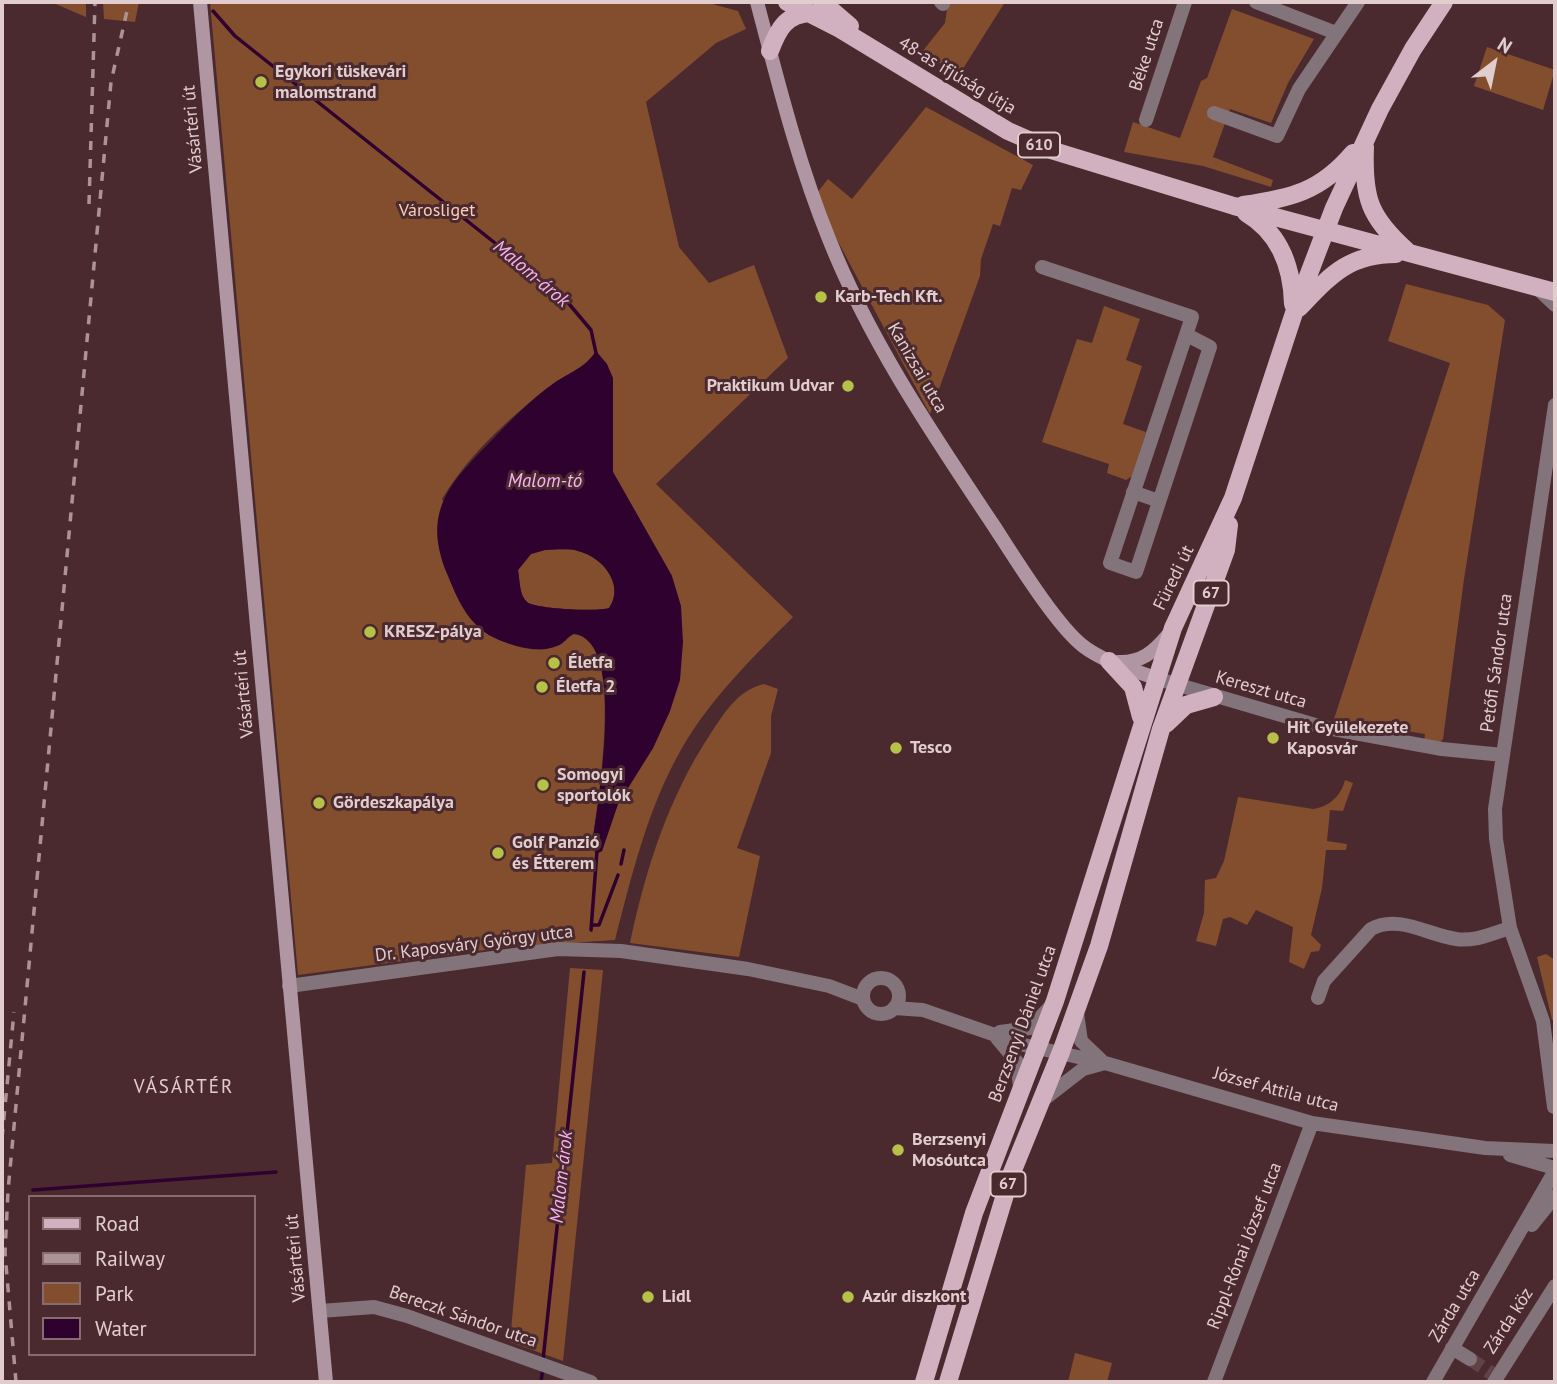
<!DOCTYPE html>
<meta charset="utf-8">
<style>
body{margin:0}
#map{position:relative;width:1557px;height:1384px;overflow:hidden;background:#4a2a2f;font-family:"PT Sans",sans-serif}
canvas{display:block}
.frame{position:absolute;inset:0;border:4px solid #e1ccce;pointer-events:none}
.legend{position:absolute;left:28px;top:1195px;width:228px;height:161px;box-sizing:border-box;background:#4a2a2f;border:2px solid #866b6f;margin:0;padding:9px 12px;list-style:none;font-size:21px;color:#e1ccce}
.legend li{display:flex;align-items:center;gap:14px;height:35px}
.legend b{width:35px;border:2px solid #866b6f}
.north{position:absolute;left:1459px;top:28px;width:70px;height:70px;-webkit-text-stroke:5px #4a2a2f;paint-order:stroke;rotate:32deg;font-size:19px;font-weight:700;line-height:28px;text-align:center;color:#e1ccce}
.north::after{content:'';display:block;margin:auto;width:24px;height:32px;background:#e1ccce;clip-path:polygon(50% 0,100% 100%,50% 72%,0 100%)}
</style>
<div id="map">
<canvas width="1557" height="1384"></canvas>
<div class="frame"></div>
<ul class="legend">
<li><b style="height:9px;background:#d1b1c0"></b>Road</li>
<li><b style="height:9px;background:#ac9396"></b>Railway</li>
<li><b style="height:19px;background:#834e2e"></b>Park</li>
<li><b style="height:19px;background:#2f012f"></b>Water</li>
</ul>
<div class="north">N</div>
</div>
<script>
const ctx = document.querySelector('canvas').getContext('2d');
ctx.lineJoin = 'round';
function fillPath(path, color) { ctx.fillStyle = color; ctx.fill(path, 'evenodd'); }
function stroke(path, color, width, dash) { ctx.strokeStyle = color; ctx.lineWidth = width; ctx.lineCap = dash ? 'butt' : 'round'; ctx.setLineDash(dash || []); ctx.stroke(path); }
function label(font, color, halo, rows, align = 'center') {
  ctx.font = font + ' "PT Sans",sans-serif'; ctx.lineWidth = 6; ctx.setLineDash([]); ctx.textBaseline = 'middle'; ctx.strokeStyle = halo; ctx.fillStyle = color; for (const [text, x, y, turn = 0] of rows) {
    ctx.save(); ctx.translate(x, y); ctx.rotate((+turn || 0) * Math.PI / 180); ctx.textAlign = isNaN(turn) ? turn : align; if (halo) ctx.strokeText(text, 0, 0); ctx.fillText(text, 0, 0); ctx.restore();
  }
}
const green = new Path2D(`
 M51 2H86V17Z
 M103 2H139L135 22 104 19Z
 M210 2H705L738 11 746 29 716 43 646 102 679 247 709 283 754 265 788 358 656 484 793 617C752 658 711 698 682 748 648 807 632 874 615 940L507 947 298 975ZM588 363 613 378V472L672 576 670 711 653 748 618 804 602 851 596 854 592 845C597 810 624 647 580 634 568 631 558 646 547 649 537 651 524 648 515 646L442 499C475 444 533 395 588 363Z
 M948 2H1005L959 75 922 52 945 23Z
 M1232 9 1314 39 1288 83 1271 123 1230 109 1213 157 1273 180 1271 187 1203 166 1124 152 1133 122 1180 138 1201 81 1207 78Z
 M1487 47 1555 70 1543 110 1474 86Z
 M926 107 1033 165 1021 190 1012 188 1000 226 993 224 981 259 980 276 930 414 835 236 817 193 828 179 852 199Z
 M1406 284 1488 305 1505 320 1464 579 1443 739 1439 743 1424 742 1425 734 1334 719 1450 363 1388 341Z
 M1104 306 1140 319 1126 360 1142 366 1123 424 1146 432 1132 476 1126 480 1107 473 1109 464 1042 442 1077 339 1092 343Z
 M545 550C555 550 568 548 578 551 603 557 625 585 609 608 599 612 535 609 527 602 519 595 520 580 518 570L531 554Z
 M764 684 778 689 771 716V753L737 848 760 856 739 957 630 943C646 868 668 798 711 733 725 712 738 690 764 684Z
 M1345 780 1353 783 1343 811 1330 810 1327 841 1347 844 1346 850H1326L1322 888 1311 935 1321 945 1319 951 1311 952 1304 969 1289 962 1293 927 1256 910 1247 925 1230 917 1223 919 1216 946 1196 941 1204 913 1205 880 1216 878 1224 861 1238 797 1313 809C1329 807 1341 796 1345 780Z
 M1546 954 1555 960V1019L1552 1020 1537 957Z
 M570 968 603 970 563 1361 510 1342 526 1165 552 1163Z
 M1075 1353 1112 1363 1107 1382H1068Z`);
const water = new Path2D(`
 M596 351 607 364 613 378V472L672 576 681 606 683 642 680 680 670 711 653 748 618 804 602 851 596 854 592 845C597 807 628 641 574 634 567 637 564 644 557 646 539 653 516 647 499 640 470 628 459 603 448 576 421 512 449 484 491 441 511 420 530 400 554 383 570 372 585 368 596 351ZM545 550C555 550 568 548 578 551 603 557 625 585 609 608 599 612 535 609 527 602 519 595 520 580 518 570L531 554Z`);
const stream = new Path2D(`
 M213 11 235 36 564 298 591 330 596 353
 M621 864 624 850
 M592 925H599L618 875
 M591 930 597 851
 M33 1190 276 1172
 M543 1360 584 972
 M541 1382 543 1367`);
const streetTunnel = new Path2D(`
 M1470 1359 1491 1373`);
const street = new Path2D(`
 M941 2 943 4
 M1256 2 1336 33
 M1214 113 1277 136 1299 89 1358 2
 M1146 120 1185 2
 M1042 267 1192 317 1110 563 1136 572 1210 347 1187 335
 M1537 288 1555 305
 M1133 492 1159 501
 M1155 678 1322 727 1442 749 1503 755
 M863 996a18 18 0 1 1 36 0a18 18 0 1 1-36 0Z
 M289 986 558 949 621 951 748 969 829 986 863 999
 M1318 998 1324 981 1371 929C1398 914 1428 935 1456 939 1475 942 1493 933 1510 928
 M894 1008 923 1010 1024 1045 1105 1063 1312 1123 1485 1148 1554 1151
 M1077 1013 1081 1041 1101 1060
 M1000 1032 1030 1028 1050 1007
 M997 1038 1017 1062 1020 1087
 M1043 1100 1083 1069 1105 1063
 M1554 1107 1543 1021 1510 928 1496 839 1495 809 1555 405
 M1510 1155 1551 1167
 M1532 1225 1555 1196
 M320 1311 374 1307 407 1316 591 1382
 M1452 1348 1470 1359
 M1214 1382 1312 1123
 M1433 1382 1553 1174
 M1494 1382 1555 1286`);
const secondary = new Path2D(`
 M200 2 326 1382
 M757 2C778 82 798 163 829 239 869 340 932 433 992 523 1013 555 1055 624 1083 646 1104 662 1131 669 1155 678
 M1118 662C1141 663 1154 652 1168 635`);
const primary = new Path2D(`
 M787 2 840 29 1008 131 1054 151 1234 206 1555 292
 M822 2 850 26
 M770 51C778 29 786 14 811 13
 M1365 147C1363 198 1369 217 1407 251
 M1243 205C1291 198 1320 192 1353 153
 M1246 213C1280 233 1292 267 1293 304
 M1299 308C1330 276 1348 254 1396 254
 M1109 661 1133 687 1141 717
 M1166 724 1186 705 1214 697
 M924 1382 974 1213 1055 1001 1173 628 1233 498 1294 313 1334 208 1380 109 1413 49 1444 2
 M948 1382 1011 1175 1061 1052 1099 946 1161 729 1226 550 1229 525`);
const rail = new Path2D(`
 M89 204 95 2
 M2 1138 14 1012
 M16 1382 5 1253 8 1191 111 82 129 2`);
const markers = [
 [261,82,7,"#b8c147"],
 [821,297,7,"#b8c147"],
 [848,386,7,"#b8c147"],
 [370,632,7,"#b8c147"],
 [554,663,7,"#b8c147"],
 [542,687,7,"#b8c147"],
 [1273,738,7,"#b8c147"],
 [896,748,7,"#b8c147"],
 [543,785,7,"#b8c147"],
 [319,803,7,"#b8c147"],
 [498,853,7,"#b8c147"],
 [898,1150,7,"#b8c147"],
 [648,1297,7,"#b8c147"],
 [848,1297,7,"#b8c147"]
];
const shields = [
 [1039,145,42],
 [1211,593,35],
 [1008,1184,35]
];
const shieldNames = [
 ["610",1039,145],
 ["67",1211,593],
 ["67",1008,1184]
];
const streetNames = [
 ["Béke utca",1147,55,-72],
 ["48-as ifjúság útja",957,76,31],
 ["Vásártéri út",193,129,-95],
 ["Kanizsai utca",917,368,60],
 ["Füredi út",1174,578,-64],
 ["Petőfi Sándor utca",1497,663,-82],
 ["Kereszt utca",1261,690,16],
 ["Vásártéri út",244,694,-95],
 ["Dr. Kaposváry György utca",474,944,-7],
 ["Berzsenyi Dániel utca",1023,1024,-70],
 ["József Attila utca",1276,1090,15],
 ["Rippl-Rónai József utca",1245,1246,-69],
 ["Vásártéri út",296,1258,-95],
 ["Zárda utca",1455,1306,-59],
 ["Bereczk Sándor utca",463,1317,19],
 ["Zárda köz",1509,1321,-57]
];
const poiNames = [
 ["Egykori tüskevári",275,72],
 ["malomstrand",275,93],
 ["Karb-Tech Kft.",835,297],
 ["Praktikum Udvar",834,386,"right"],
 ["KRESZ-pálya",384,632],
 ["Életfa",568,663],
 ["Életfa 2",556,687],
 ["Hit Gyülekezete",1287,728],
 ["Kaposvár",1287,749],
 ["Tesco",910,748],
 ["Somogyi",557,775],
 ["sportolók",557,796],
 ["Gördeszkapálya",333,803],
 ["Golf Panzió",512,843],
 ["és Étterem",512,864],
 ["Berzsenyi",912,1140],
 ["Mosóutca",912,1161],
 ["Lidl",662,1297],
 ["Azúr diszkont",862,1297]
];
const parkNames = [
 ["Városliget",437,211]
];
const waterNames = [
 ["Malom-árok",531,274,40],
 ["Malom-tó",545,482],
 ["Malom-árok",562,1177,-84]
];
const neighbourhoodNames = [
 ["VÁSÁRTÉR",184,1088]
];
fillPath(green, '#834e2e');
fillPath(water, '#2f012f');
stroke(stream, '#2f012f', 3.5);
stroke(streetTunnel, '#614247', 14, [14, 7]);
stroke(street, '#83737a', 14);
stroke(secondary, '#af96a2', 14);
stroke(primary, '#d1b1c0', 18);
stroke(rail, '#ac9396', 3.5, [9, 9]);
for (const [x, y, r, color] of markers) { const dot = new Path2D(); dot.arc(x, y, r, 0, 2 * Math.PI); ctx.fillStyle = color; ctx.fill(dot); stroke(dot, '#4a2a2f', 2.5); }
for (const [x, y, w] of shields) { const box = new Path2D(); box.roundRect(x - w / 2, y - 12.5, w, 25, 5); ctx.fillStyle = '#4a2a2f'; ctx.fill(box); stroke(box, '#e1ccce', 2); }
label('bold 16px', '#e1ccce', null, shieldNames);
label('18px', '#e1ccce', '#4a2a2f', streetNames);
label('bold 18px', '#e1ccce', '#4a2a2f', poiNames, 'left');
label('18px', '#fbceb5', '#4a2a2f', parkNames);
label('italic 19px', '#f9b1f6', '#4a2a2f', waterNames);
ctx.letterSpacing = '2px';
label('19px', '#e1ccce', '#4a2a2f', neighbourhoodNames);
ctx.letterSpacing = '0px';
</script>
